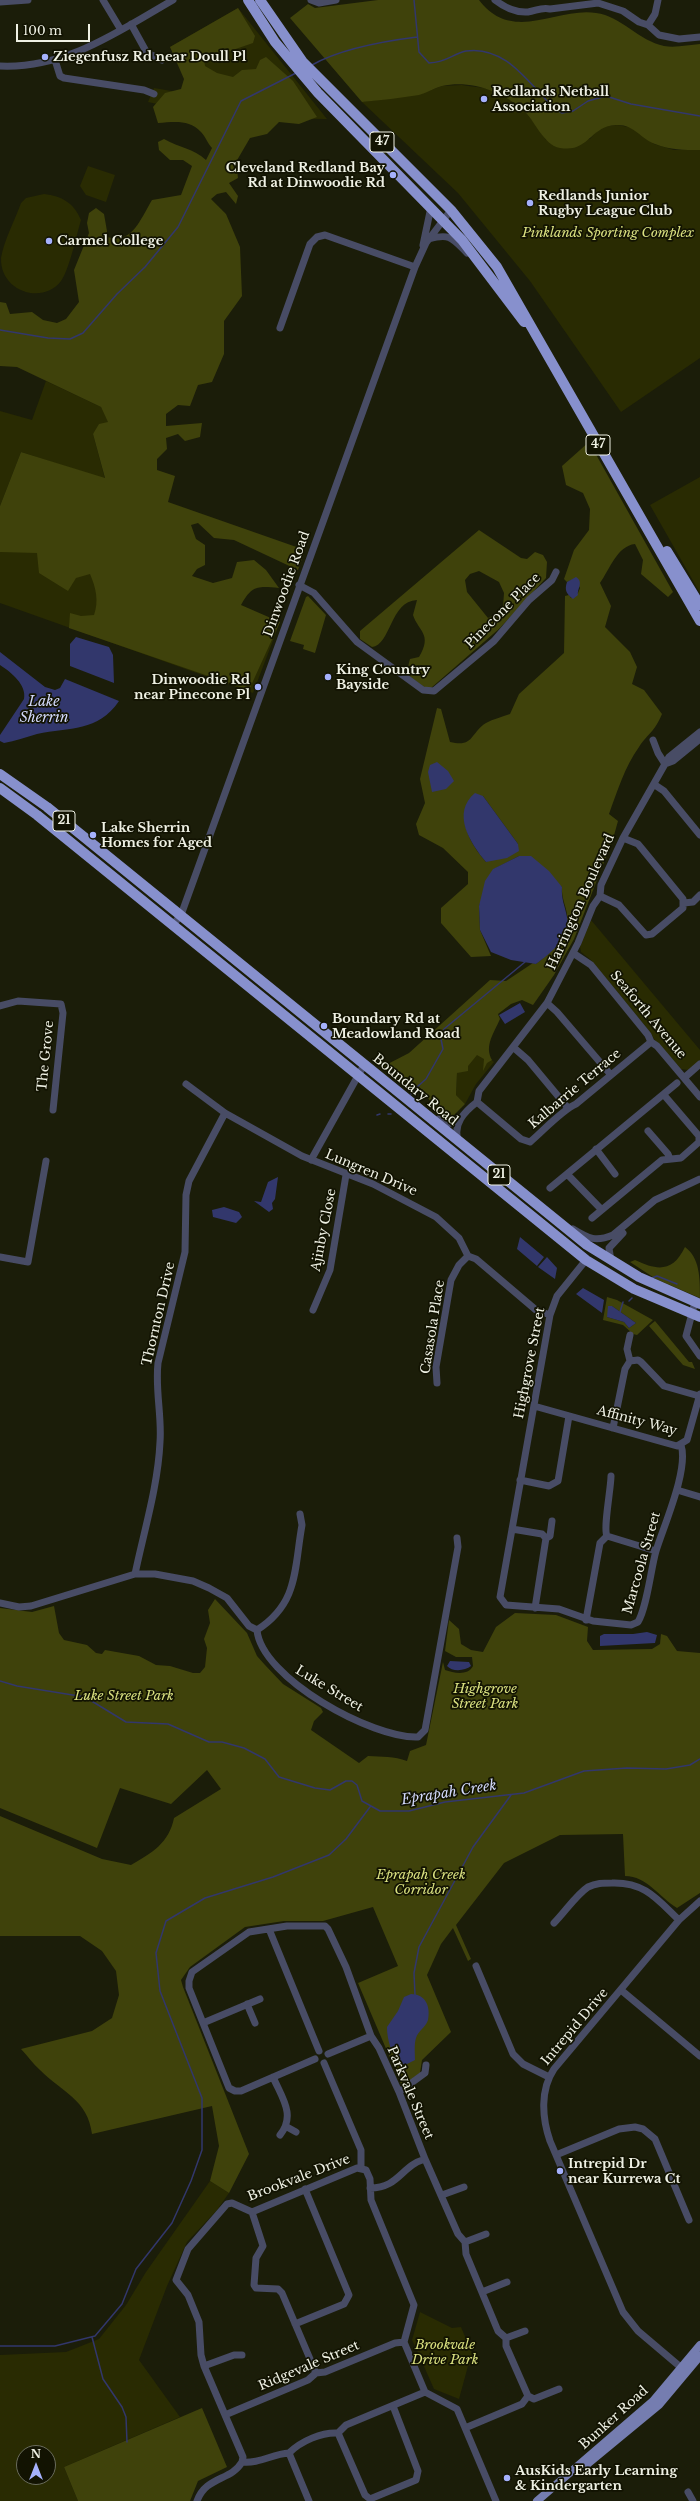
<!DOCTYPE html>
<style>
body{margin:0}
#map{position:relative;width:700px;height:2501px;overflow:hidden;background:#1b1d09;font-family:"Libre Baskerville",serif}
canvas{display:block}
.north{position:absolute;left:16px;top:2445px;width:40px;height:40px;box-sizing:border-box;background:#121302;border:1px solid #6a6c5c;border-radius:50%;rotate:0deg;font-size:11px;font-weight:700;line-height:16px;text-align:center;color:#eff1e4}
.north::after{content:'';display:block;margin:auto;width:14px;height:18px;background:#a5b1fc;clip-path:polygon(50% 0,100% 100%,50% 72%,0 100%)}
.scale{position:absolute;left:16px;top:24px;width:74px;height:18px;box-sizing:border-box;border:2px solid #eff1e4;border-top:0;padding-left:5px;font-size:12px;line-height:14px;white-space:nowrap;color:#eff1e4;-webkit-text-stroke:3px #121302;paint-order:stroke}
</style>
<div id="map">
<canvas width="700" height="2501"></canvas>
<div class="north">N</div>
<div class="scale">100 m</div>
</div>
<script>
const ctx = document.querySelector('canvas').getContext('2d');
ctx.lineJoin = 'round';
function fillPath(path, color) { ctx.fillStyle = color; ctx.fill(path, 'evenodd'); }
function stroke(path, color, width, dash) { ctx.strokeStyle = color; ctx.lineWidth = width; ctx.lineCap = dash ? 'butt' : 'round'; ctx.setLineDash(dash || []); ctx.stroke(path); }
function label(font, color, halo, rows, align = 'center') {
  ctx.font = font + ' "Libre Baskerville",serif'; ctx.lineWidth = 3.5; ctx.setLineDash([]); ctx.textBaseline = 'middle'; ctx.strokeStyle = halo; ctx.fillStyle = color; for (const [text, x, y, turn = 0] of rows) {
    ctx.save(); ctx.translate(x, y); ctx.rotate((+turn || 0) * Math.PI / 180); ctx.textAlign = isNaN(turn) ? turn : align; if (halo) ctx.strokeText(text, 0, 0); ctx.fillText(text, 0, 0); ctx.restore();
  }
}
const green = new Path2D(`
 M238 8 327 119 223 118 148 102 154 88 183 93 187 76 170 47Z
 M462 85C473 87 485 87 496 91 518 99 534 121 546 140L590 139 600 127 617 125 634 128 654 144 674 150H700V358L621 412 530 281 458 193 362 102 420 94 442 86Z
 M88 166 115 175 106 202 86 195 80 186Z
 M44 194C62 196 74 203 81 220 77 233 69 271 61 281 43 305 0 292 1 258 4 240 15 220 21 203L26 198Z
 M46 381 101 407 109 422 93 434 105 479 21 452 0 506V411L32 420Z
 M700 477V593L650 505Z
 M0 522 280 622 253 693 0 603Z
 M591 920 700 1050V1060L688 1070 681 1069C674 1060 653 1041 651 1033L591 960 581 952 580 947Z
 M480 1050 494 1062 476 1084 465 1104 456 1095 457 1073Z
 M210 2181 229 2193 217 2210 187 2242 167 2286 139 2360 180 2417 64 2467 78 2501H0V2355L66 2352 99 2339 126 2305 146 2272ZM24 2453H48V2477H24Z
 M420 2312 452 2328 461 2327 476 2363 468 2366 459 2399 434 2389 415 2346 412 2340Z`);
const forest = new Path2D(`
 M378 0H479C512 44 557 7 596 13 621 16 639 41 664 46 675 48 689 45 700 44V150C684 150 670 150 655 144 641 139 634 124 616 125 590 126 589 153 560 148 543 145 535 120 523 110 501 91 471 80 442 86 434 88 427 93 419 95 401 98 381 100 362 102L290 18 308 4 315 8Z
 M238 8 255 36 253 43 224 53H211L204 59 205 66 217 73 233 77 242 70 256 69 260 60 266 57 293 81 317 117 299 124 279 122 267 134 250 138 236 162 238 178 229 183 238 196 236 204 226 192 217 194 211 199 226 214 240 247 242 296 224 321V354L212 382 198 385 190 406 178 405 166 414V426L202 423 200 437 185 441 178 434 166 438 167 449 157 459V470L175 476 168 502 305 550 298 570 234 540 214 538 198 523 191 525 196 539 205 545V565L197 569 192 576 213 583 232 578 237 562 254 560 266 570 279 588C258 586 252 585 241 605L280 622 249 690 69 628 70 613 81 616 94 615C99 601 96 588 90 574L76 578 68 591 39 573 37 553 0 552V506L21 452 105 478 93 434 99 424 108 422 101 407 17 367 0 366V302L6 303 10 314 32 312 43 320 57 323 66 319 79 302 74 270 89 233 87 223 89 213 96 208 104 214 108 237C132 245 141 218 152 200L181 195 192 166 183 160H170L159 150 158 142 164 139C180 148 193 148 206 160L212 148C207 143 206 137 201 132 189 119 174 122 158 123L153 107 165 93 181 89 184 79 170 47Z
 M589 442 673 592 668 597 641 574 643 560 635 544C617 546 610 569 600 583L611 606 605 627 630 652 637 667 632 684 644 690 662 714C654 733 649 732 639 747 625 766 617 792 609 814L618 821 613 839 574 939 554 975 533 1005 522 1000 511 1004 498 1014 500 1019C494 1033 484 1046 492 1060L487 1063 483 1071 484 1059 477 1055 468 1066V1071L457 1073 456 1095 465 1104 452 1117C435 1116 431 1099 421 1089 409 1078 393 1076 380 1068L409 1053 490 980 506 981 533 963 536 964C551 952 566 939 567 918 568 910 561 899 562 887L519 856 494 869 479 906 480 930 491 956 471 957 441 923V908L468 884V872L443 848 419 835 416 824 425 803 420 779 437 708 441 709 450 742C474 748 470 733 486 723 493 719 502 717 510 714L519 694 564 653 565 596 569 595 571 598 578 593 580 588 574 579 567 582 564 579 574 550 589 530 590 509 583 493 566 485 562 466ZM483 796 518 844 486 862C473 847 464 832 464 812Z
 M479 530 521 558 527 559 535 552 543 555 547 562 546 578 500 628 431 688H426L406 674 410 659 419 657C433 634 418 631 413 615L417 600C390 601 391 645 372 647L360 639V631ZM479 571 499 582 504 593 503 607 499 613 488 618 467 592 465 580 470 574Z
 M308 596 326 615 315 653 303 649 304 645 290 641 306 597Z
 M685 1247C700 1258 700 1278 700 1298L656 1279 630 1262 635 1260C658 1271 673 1272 685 1247Z
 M607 1297 617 1300 653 1320 637 1335 633 1334 623 1325 603 1320ZM612 1306 636 1323 629 1328 624 1322 607 1317Z
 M655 1321 689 1362H692L695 1369 683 1365 649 1326Z
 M215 1599 247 1633 257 1656 265 1665 283 1684 321 1708 323 1712 314 1721 311 1730 359 1763 368 1756C382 1757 394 1756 407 1761L410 1751 426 1745 443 1662 445 1670C454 1673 468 1676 473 1666L472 1657H456L445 1651 449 1620 459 1629 461 1644 471 1650 483 1652 496 1627 515 1613 556 1615 588 1627 587 1641 593 1650 652 1649 660 1644 661 1634 667 1636 677 1651 700 1653V1893L677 1908C659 1897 647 1876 625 1876L623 1834 560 1835 504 1863 456 1925 471 1959 468 1961 453 1928 441 1944 427 1975 451 2032 422 2060 420 2073 402 2086 358 1983 398 1966 373 1907 323 1921H284L245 1927 190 1967 181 1980 183 1987 249 2154 229 2193 210 2181 219 2146 212 2106 92 2134C88 2100 62 2092 40 2070 33 2064 28 2056 21 2049L92 2031 112 2018 119 1995 116 1971 102 1951 80 1936H0V1816L102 1859 131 1865C152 1853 169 1843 174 1818L221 1789 207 1770 171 1804 120 1788 97 1848 0 1808V1608L32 1612 54 1606 59 1633 64 1640 87 1645 96 1653 102 1654 105 1650 139 1656 156 1665 170 1666 193 1673H200L205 1667 207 1648 204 1639 210 1623 208 1610Z
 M202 2408 227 2467 198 2481 190 2501H78L64 2467Z`);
const water = new Path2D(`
 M576 577C584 582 577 589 578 595L573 599C567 594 564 591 567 582Z
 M76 637 109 647 113 655 114 683 70 666V644Z
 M0 652 45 687 55 690 60 688 65 679 119 701C98 732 70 727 37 734 26 737 15 741 4 743L0 741V735L24 699C27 685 11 672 0 665Z
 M437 762 448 771 454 781 446 789 432 792 428 772 430 765Z
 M475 793 483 796 518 844 519 851 507 858 486 862C470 843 451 813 475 793Z
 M519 856H531L549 871 562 887C561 899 565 906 567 917 572 938 550 953 536 964L511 960 491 952 480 930 479 906 485 881 493 869Z
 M520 1003 525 1012 505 1024 499 1015Z
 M278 1177 275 1199 272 1203 273 1209 269 1212 254 1201 261 1202 268 1182Z
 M224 1207 239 1212 242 1217 236 1223 213 1217 212 1210Z
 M520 1237 544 1257 537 1266 517 1249Z
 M547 1257 557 1268 555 1279 538 1267Z
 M583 1288 604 1300 602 1313 576 1294Z
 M608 1306H612L636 1323 629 1328 624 1322 607 1317Z
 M647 1632 657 1635 655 1643 600 1646V1636L604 1634H633Z
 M450 1661 469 1662 471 1666C465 1671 452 1672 447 1666Z
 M411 1994C425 1994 431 2006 428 2020 426 2027 418 2031 416 2038 414 2044 415 2053 415 2060L405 2065C392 2059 387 2040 387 2027L398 2011 404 1997Z`);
const stream = new Path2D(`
 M414 0 419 52 429 63C448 62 452 54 466 51 506 45 529 84 554 108L562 113 573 111 588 101 606 96 631 104 700 116
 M312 65C340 49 385 41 417 37
 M0 330 48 338 70 339 83 333 117 294 145 267 178 227 241 101 296 73
 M417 1087 426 1079 443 1049 441 1039 444 1029 525 962
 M411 1094 414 1091
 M388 1114H391
 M377 1115 380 1114
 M652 1278 657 1276 677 1284
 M629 1301 632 1298
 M620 1312 623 1302
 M0 1681 17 1686 85 1697 126 1722 168 1724 209 1742H222L244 1748 265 1759 279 1777 315 1788 330 1790 346 1781H352L357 1785 362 1801 380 1811H409L445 1802 524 1793 584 1771 627 1768 666 1769 690 1765 700 1759
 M415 1995 414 1973 419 1947 473 1847 511 1795
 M92 2337 103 2379 122 2407 126 2417 127 2442
 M0 2346H55L95 2336 122 2304 136 2269 172 2223 191 2181 202 2150V2098L160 1991 156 1953 166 1921 205 1898 273 1877 329 1855 346 1839 370 1807`);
const minor = new Path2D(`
 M103 0 121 30
 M311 0 319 3 336 0
 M495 0C504 7 516 13 528 12 536 11 541 7 550 9L598 3 623 11 639 22 648 25 659 35 679 39 700 37
 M0 2 28 0
 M131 24 147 53 162 60
 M648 25 655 14 658 0
 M55 60 60 76 64 78 144 90 154 94
 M0 66C66 69 119 31 173 0
 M429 239C450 233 452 238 467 253
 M423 245 431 207
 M280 328 310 244 317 237 325 235 415 267
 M299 585 314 593 357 642 423 690 434 691 494 641 529 600 552 580 556 572
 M653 740 658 753 665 764
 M665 764 673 761 700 739
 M655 785 664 791 700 835
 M600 896 619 905 646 935 652 934 683 908V899L643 850 638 844 623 838
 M684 903 693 902 700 895
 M172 926 181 915 415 267 426 243 451 210
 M573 953 591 965 648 1035 651 1042 657 1046 700 1097
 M547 1003 557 1012 611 1075
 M0 1006 18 1001 61 1004 63 1013 53 1110
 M513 1047 528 1060 568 1108
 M684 1078 700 1064
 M186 1084 225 1113 302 1156 373 1184 436 1217 459 1238 468 1256 476 1259 536 1310 550 1315
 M477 1102 479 1091 547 1003 578 943 593 906 600 896 601 885 623 838 669 757 700 732
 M477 1102 521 1139 530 1142C543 1131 562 1110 576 1104L651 1042
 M439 1119 445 1124 458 1122
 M648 1131 668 1154 670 1159
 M458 1140C453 1124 464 1112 477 1102
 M596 1149 615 1174
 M311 1160 364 1065
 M567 1174 601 1209
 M550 1188 677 1083
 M592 1218 662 1160 681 1158 699 1142V1136L664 1095
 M573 1229C589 1239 596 1242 613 1235L655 1200 700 1179
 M0 1257 28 1262 46 1161
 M586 1260 557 1296 550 1315 500 1597 506 1605 559 1609 593 1621 631 1625 638 1622C647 1607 651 1568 656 1551 664 1525 689 1469 681 1445
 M611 1261 609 1248 623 1233
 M695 1302 686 1336 700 1356
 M313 1310 330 1270 346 1175
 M630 1335 627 1349 630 1361
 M437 1383 436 1367 451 1280 459 1265 468 1256
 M534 1406 677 1446 687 1440 700 1394
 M613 1428 625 1369 630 1361 638 1360 641 1362 664 1386 699 1396
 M611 1476C611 1488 603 1529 607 1536L656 1551
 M520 1480 549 1486 558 1481 569 1416
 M677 1490 700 1497
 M512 1529 542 1534 546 1538 535 1608
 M546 1538 550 1536 552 1521
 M135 1574C144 1531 158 1486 160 1442 162 1416 155 1390 158 1363L185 1252 186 1195 189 1181 225 1113
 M0 1603 19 1607 31 1606 135 1574H155L193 1581 209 1588 227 1598 249 1626 257 1630C261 1678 373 1739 418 1737L425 1730 458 1547 457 1538
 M586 1620 600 1543 607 1536
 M257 1630C299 1603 294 1569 302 1525L300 1514
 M554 1923C565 1912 576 1895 588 1887 596 1883 603 1883 612 1883 645 1882 657 1899 679 1920
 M269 1929 319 2051
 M476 1966 513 2054 523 2064 549 2077
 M621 1990 700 2056
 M247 2004 255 2023
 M203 2023 260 1999
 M328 2054 371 2036
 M315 2059 241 2091H235L229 2088 189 1988V1981L192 1972 249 1932 287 1926H325L328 1929 346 1967 371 2036 379 2048 399 2092 425 2159
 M324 2063 361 2150V2168
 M273 2077C282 2098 296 2115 280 2135
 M399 2092 425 2073 426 2065
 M287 2127 296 2132
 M556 2155 619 2129 635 2127 643 2129 655 2139 689 2220
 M370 2188C399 2188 401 2166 425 2159L458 2234 465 2242 466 2254 498 2331 506 2338V2346L528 2396
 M442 2195 464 2187
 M252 2212 263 2246 256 2258 254 2285 256 2288 278 2289 282 2293 316 2373
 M465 2242 486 2234
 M482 2292 507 2282
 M295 2324 344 2304 349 2295 305 2189
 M506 2338 525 2331
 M204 2366 234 2355H242
 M684 2370 638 2331 623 2312 550 2141C542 2118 540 2090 554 2069L679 1920 700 1901
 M425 2392 346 2425 338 2433C322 2432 301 2441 289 2453 272 2454 259 2464 242 2462L243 2457 204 2366 201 2355 199 2322 188 2295 176 2280 188 2249 227 2204 232 2203 252 2212 357 2168 366 2170 370 2179 371 2200 414 2305 404 2342 425 2392 457 2409 496 2501
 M528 2396 534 2399 559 2389
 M225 2415 308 2380 316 2373 325 2372 395 2343 404 2342
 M465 2428 522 2404 528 2396
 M338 2433 365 2495 370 2499 416 2480 418 2471 393 2406
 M289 2453 309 2501
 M688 2492 693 2501
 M197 2501C206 2476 231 2481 242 2462`);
const major = new Path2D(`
 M579 2471 659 2405 700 2356
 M537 2501 653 2401 700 2345`);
const highway = new Path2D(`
 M248 0 275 42 318 93 462 240 524 322
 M260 0 303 62 451 210 497 267 700 621
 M667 551 700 605
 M0 774 47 807 587 1245 639 1277 700 1304
 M0 788 37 815 586 1260 634 1289 700 1317`);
const markers = [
 [45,57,4,"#a5b1fc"],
 [484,99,4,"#a5b1fc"],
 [393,175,4,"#a5b1fc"],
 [530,203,4,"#a5b1fc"],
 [49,241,4,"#a5b1fc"],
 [328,677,4,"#a5b1fc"],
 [258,687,4,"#a5b1fc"],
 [93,835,4,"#a5b1fc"],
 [324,1026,4,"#a5b1fc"],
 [560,2171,4,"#a5b1fc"],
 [507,2478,4,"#a5b1fc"]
];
const shields = [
 [382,142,24],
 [598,445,24],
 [64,821,22],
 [499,1175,22]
];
const shieldNames = [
 ["47",382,142],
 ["47",598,445],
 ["21",64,821],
 ["21",499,1175]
];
const poiNames = [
 ["Ziegenfusz Rd near Doull Pl",53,57],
 ["Redlands Netball",492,92],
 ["Association",492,107],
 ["Cleveland Redland Bay",385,168,"right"],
 ["Rd at Dinwoodie Rd",385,183,"right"],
 ["Redlands Junior",538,196],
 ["Rugby League Club",538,211],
 ["Carmel College",57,241],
 ["King Country",336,670],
 ["Bayside",336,685],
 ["Dinwoodie Rd",250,680,"right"],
 ["near Pinecone Pl",250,695,"right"],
 ["Lake Sherrin",101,828],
 ["Homes for Aged",101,843],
 ["Boundary Rd at",332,1019],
 ["Meadowland Road",332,1034],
 ["Intrepid Dr",568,2164],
 ["near Kurrewa Ct",568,2179],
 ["AusKids Early Learning",515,2471],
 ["& Kindergarten",515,2486]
];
const parkNames = [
 ["Pinklands Sporting Complex",608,233],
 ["Highgrove",485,1689],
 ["Street Park",485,1704],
 ["Luke Street Park",124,1696],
 ["Eprapah Creek",421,1875],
 ["Corridor",421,1890],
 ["Brookvale",445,2345],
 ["Drive Park",445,2360]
];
const streetNames = [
 ["Dinwoodie Road",287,584,-70],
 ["Pinecone Place",503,611,-45],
 ["Harrington Boulevard",581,902,-66],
 ["Seaforth Avenue",648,1015,50],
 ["The Grove",46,1056,-84],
 ["Kalbarrie Terrace",575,1089,-40],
 ["Boundary Road",415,1090,39],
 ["Lungren Drive",371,1173,23],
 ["Ajinby Close",324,1230,-79],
 ["Thornton Drive",159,1314,-77],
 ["Casasola Place",433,1327,-81],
 ["Highgrove Street",530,1363,-79],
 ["Affinity Way",637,1421,15],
 ["Marcoola Street",642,1563,-74],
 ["Luke Street",329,1689,31],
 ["Intrepid Drive",575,2027,-50],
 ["Parkvale Street",410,2093,67],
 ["Brookvale Drive",299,2178,-21],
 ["Ridgevale Street",309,2366,-23],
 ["Bunker Road",614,2418,-42]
];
const waterNames = [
 ["Lake",44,702],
 ["Sherrin",44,718],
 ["Eprapah Creek",449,1793,-9]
];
fillPath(green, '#292b02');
fillPath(forest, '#3f420b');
fillPath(water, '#32376c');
stroke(stream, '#32376c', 1.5);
stroke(minor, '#484c65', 7);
stroke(major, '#757db0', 8);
stroke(highway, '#8790cd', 10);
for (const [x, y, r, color] of markers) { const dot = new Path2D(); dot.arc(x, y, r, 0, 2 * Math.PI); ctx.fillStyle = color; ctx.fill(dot); stroke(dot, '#121302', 1.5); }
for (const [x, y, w] of shields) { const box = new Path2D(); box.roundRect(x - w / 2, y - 10, w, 20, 3); ctx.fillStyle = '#121302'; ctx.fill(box); stroke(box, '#eff1e4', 1); }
label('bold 12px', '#eff1e4', null, shieldNames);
label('bold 13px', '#eff1e4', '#121302', poiNames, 'left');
label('italic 13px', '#dae180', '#121302', parkNames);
label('13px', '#eff1e4', '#121302', streetNames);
label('italic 14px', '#d3d9fc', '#121302', waterNames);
</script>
